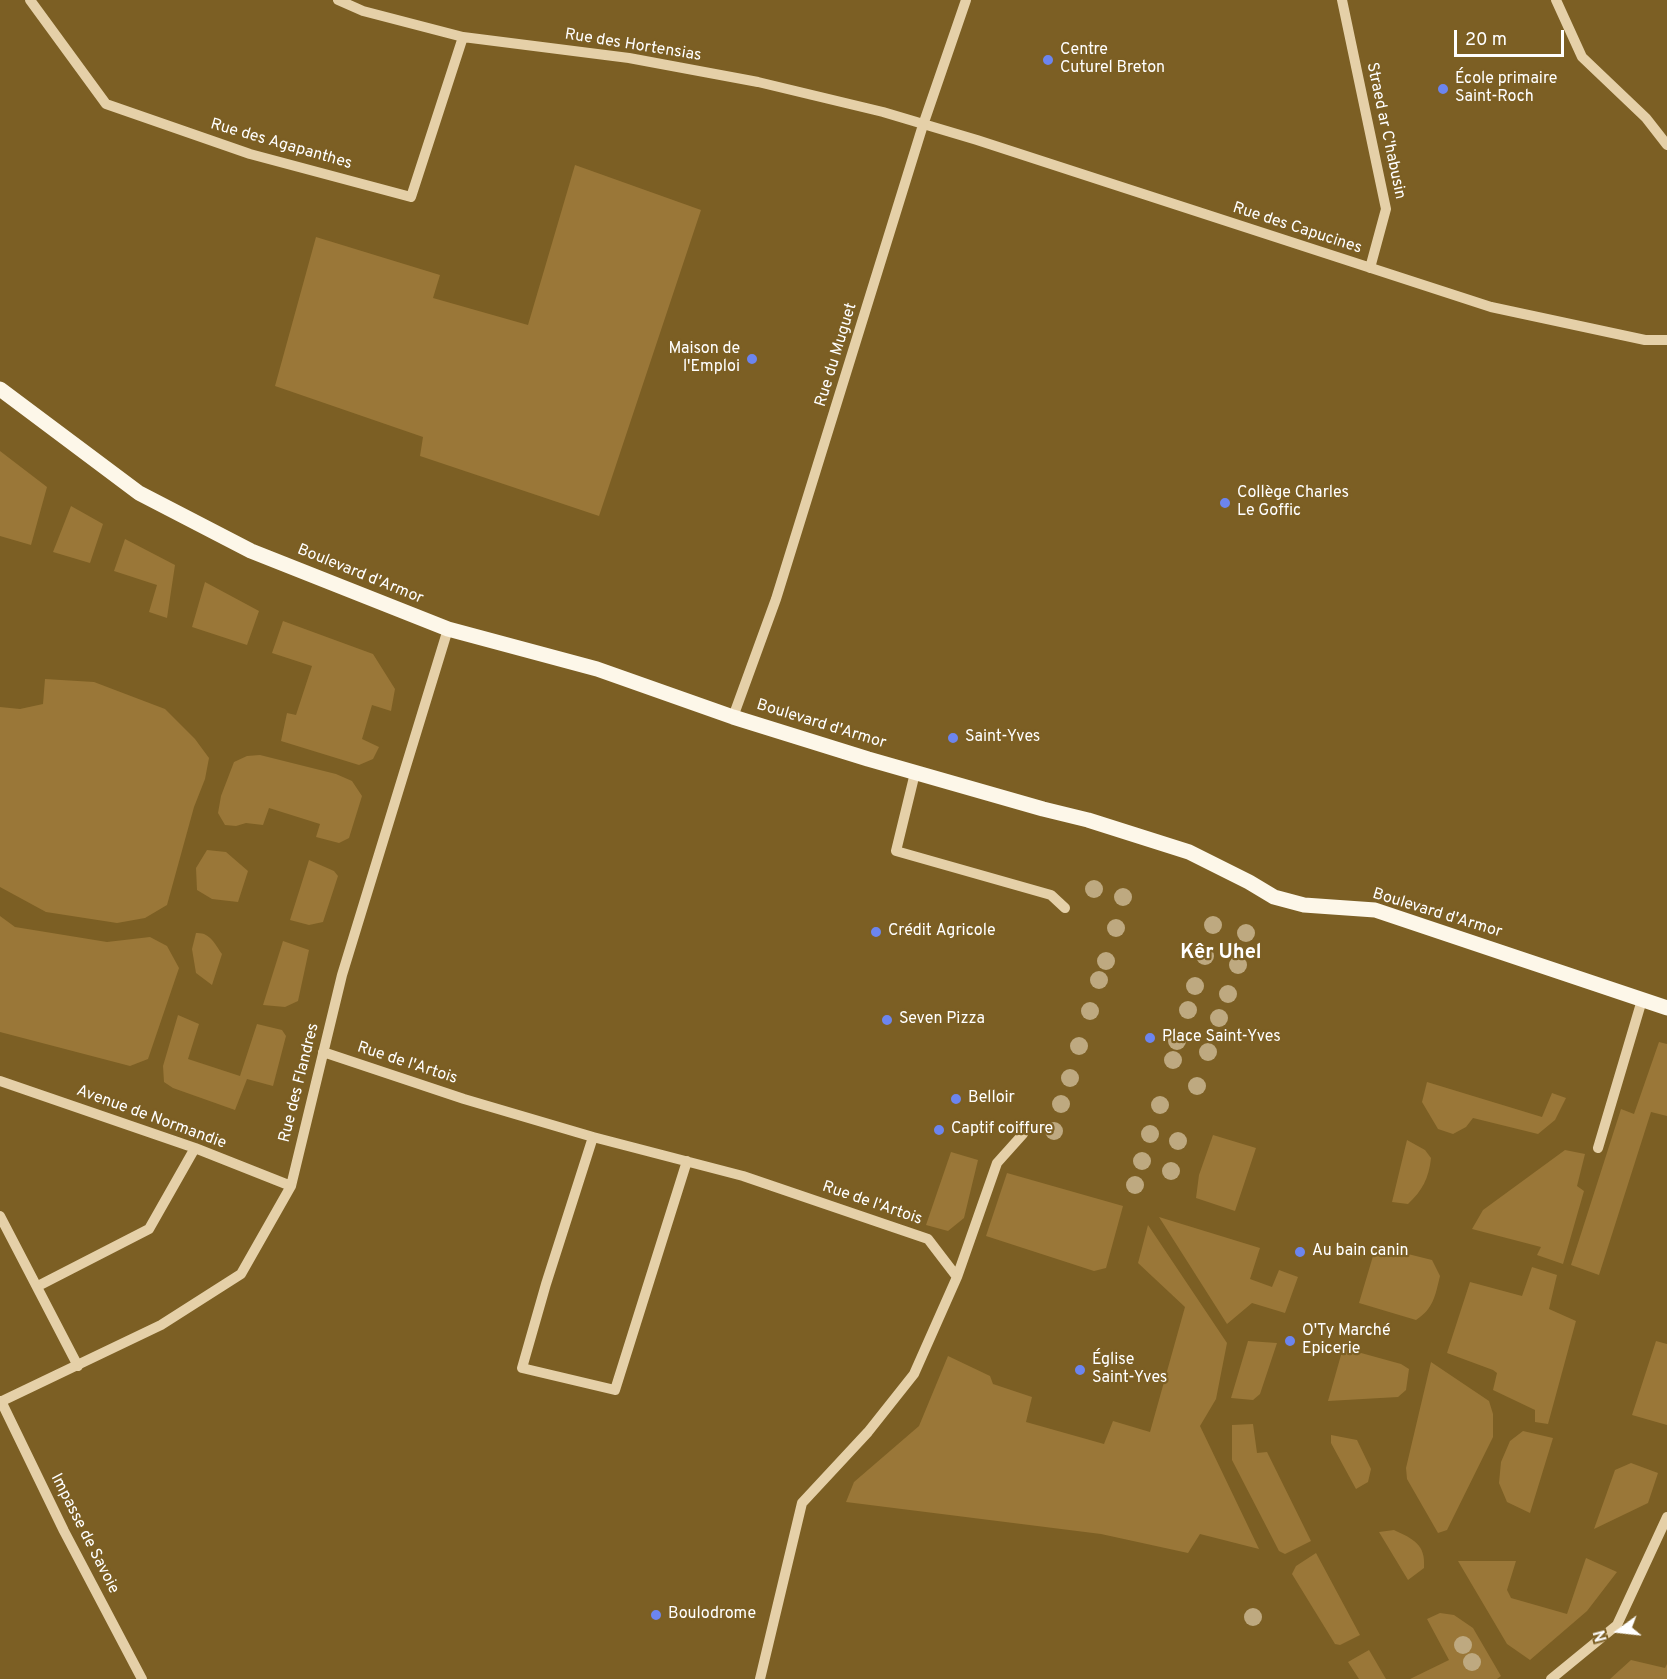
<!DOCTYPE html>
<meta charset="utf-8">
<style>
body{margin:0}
#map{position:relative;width:1667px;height:1679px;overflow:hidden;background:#7c5f24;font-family:Overpass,sans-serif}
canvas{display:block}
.north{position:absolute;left:1589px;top:1601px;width:60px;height:60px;-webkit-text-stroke:4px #7c5f24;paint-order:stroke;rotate:255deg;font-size:16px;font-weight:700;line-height:24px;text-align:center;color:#fff}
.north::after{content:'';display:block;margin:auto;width:21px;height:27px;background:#fff;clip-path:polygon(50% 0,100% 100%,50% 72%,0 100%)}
.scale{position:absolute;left:1454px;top:30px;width:110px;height:27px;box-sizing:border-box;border:3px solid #fff;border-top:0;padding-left:8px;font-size:18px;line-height:21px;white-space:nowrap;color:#fff;-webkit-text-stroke:4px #7c5f24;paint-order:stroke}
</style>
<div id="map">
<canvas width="1667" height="1679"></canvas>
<div class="north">N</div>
<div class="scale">20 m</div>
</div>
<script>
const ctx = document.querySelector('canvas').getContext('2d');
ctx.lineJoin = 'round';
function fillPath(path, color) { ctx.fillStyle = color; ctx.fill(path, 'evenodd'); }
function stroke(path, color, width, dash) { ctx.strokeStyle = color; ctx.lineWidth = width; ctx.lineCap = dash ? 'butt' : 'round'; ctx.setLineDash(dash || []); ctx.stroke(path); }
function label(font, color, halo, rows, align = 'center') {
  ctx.font = font + ' Overpass,sans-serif'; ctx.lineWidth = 4.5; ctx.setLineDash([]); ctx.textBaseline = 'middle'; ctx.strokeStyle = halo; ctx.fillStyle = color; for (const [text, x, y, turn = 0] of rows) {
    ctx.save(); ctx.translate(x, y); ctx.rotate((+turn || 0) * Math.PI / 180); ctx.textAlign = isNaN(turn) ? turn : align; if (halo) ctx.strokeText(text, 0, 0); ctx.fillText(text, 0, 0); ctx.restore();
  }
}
const green = new Path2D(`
 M575 165 701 210 599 516 420 456 423 437 275 386 316 237 440 275 433 298 528 325Z
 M0 451 47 487 31 545 0 536Z
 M71 506 103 524 90 563 53 552Z
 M125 539 175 565 167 618 149 612 157 585 114 571Z
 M205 582 259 611 247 645 192 627Z
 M283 621 373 654 395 689 391 711 372 705 362 739 379 747 373 759 359 765 281 741 287 713 296 715 312 666 272 653Z
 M45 679 94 682 165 709 195 739 209 758 205 779 194 807 167 905 145 918 117 923 46 912 0 887V707L20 709 43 704Z
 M260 755 336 774 352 781 362 796 349 838 339 843 316 837 320 824 269 808 263 825 246 823 236 826 225 825 218 813 221 796 234 762 247 756Z
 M207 850 226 852 248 871 238 902 212 899 197 890 196 868Z
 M309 860 334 871 338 876 323 922 309 925 290 920Z
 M0 916 15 927 107 942 150 937 167 946 179 968 148 1059 130 1066 0 1032Z
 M196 933C210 932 215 944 222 954L212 985 196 973 192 949Z
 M283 941 309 950 298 1001 285 1007 263 1005Z
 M178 1015 199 1024 188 1059 240 1076 257 1024 282 1030 286 1036 273 1086 247 1079 235 1110 173 1088 164 1082 163 1066Z
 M1659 1042 1667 1044V1116L1651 1112 1599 1275 1571 1265 1621 1109 1634 1114Z
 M1427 1082 1542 1117 1552 1093 1566 1098 1555 1120 1538 1134 1473 1118 1466 1127 1453 1134 1438 1129 1422 1102Z
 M1213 1135 1256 1148 1235 1211 1196 1198 1199 1175Z
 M1407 1140 1425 1150 1431 1158C1429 1178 1422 1191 1408 1204L1392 1202Z
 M1565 1150 1585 1154 1577 1186 1584 1191 1563 1264 1537 1255 1541 1247 1472 1229 1483 1210Z
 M951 1152 978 1160 964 1218 948 1231 926 1225Z
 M1007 1173 1123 1206 1106 1268 1094 1271 986 1236Z
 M1159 1217 1260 1248 1250 1279 1272 1287 1279 1270 1298 1277 1285 1313 1252 1303 1227 1324Z
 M1148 1225 1227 1343 1216 1399 1200 1426 1259 1549 1200 1534 1188 1553 1101 1534 846 1502 854 1482 919 1426 948 1356 990 1376 993 1384 1032 1397 1026 1422 1104 1444 1113 1421 1150 1432 1185 1307 1138 1263Z
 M1376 1246 1432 1260 1440 1276C1435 1296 1434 1308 1416 1320L1359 1303Z
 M1532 1267 1557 1275 1549 1309 1576 1321 1548 1424 1535 1422V1410L1493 1390 1497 1373 1493 1370 1447 1353 1470 1282 1522 1296Z
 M1248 1341 1277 1343 1260 1394 1253 1400 1231 1398Z
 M1656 1341 1667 1344V1425L1632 1415Z
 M1343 1348 1401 1364 1409 1369 1406 1390 1398 1397 1328 1401Z
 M1431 1362 1489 1401 1493 1414V1437L1447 1530 1438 1533 1407 1479 1406 1468Z
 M1253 1424 1257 1453 1267 1452 1311 1541 1285 1554 1279 1551 1232 1460V1425Z
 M1523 1431 1553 1438 1530 1513 1507 1502 1499 1483 1501 1462 1510 1441Z
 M1331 1435 1357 1440 1371 1469 1368 1482 1356 1489 1331 1443Z
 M1631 1463 1658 1473 1648 1503 1594 1529 1615 1470Z
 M1394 1530C1413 1539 1426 1544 1424 1568L1408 1580 1379 1532Z
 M1316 1553 1360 1635 1340 1645 1335 1644 1292 1574 1296 1566Z
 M1586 1558 1617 1572 1587 1611 1530 1660 1507 1644 1458 1561H1516L1507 1590 1511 1598 1567 1614Z
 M1440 1613 1454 1615 1473 1628 1501 1676 1497 1679H1410L1449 1660 1427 1619Z
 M1369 1650 1386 1679H1359L1348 1662Z
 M1631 1660 1665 1668 1667 1664V1679H1610Z`);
const minor = new Path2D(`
 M30 0 106 104 250 154 411 197 463 37
 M338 0 363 11 463 37 629 58 758 82 883 112 977 140 1491 307 1645 340H1667
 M1342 0 1386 209 1370 268
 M1556 0 1582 57 1646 118 1667 145
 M733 717 776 599 923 125 966 0
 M915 773 896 851 1051 895 1065 908
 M323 1052 464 1099 593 1137 743 1176 928 1239 957 1277 914 1374 868 1432 802 1503 760 1679
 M0 1081 195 1148 291 1186
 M593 1137 546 1284 522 1368 615 1390 687 1161
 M1598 1148 1642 1000
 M0 1216 78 1366
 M957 1277 997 1163 1023 1134
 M38 1286 149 1229 195 1148
 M1 1401 64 1531 142 1679
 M0 1402 161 1325 241 1274 291 1186 342 975 448 629
 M1551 1679 1617 1625 1667 1517`);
const major = new Path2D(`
 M0 389 139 493 251 551 448 629 597 669 733 717 868 759 1043 809 1088 820 1189 852 1249 882 1274 897 1304 905 1375 910 1667 1008`);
const trees = [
 [1094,889],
 [1123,897],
 [1213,925],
 [1116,928],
 [1246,933],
 [1205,956],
 [1106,961],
 [1238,965],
 [1099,980],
 [1195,986],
 [1228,994],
 [1188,1010],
 [1090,1011],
 [1219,1018],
 [1177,1041],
 [1079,1046],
 [1208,1052],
 [1173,1060],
 [1070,1078],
 [1197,1086],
 [1061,1104],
 [1160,1105],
 [1054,1131],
 [1150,1134],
 [1178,1141],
 [1142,1161],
 [1171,1171],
 [1135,1185],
 [1253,1617],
 [1463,1645],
 [1472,1662]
];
const markers = [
 [1048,60,6,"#6c85ef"],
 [1443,89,6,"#6c85ef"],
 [752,359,6,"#6c85ef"],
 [1225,503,6,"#6c85ef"],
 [953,738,6,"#6c85ef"],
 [876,932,6,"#6c85ef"],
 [887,1020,6,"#6c85ef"],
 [1150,1038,6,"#6c85ef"],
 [956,1099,6,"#6c85ef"],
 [939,1130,6,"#6c85ef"],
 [1300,1252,6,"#6c85ef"],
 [1290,1341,6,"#6c85ef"],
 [1080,1370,6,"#6c85ef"],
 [656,1615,6,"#6c85ef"]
];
const streetNames = [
 ["Rue des Hortensias",633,46,9],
 ["Straed ar C'habusin",1385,131,78],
 ["Rue des Agapanthes",281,145,16],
 ["Rue des Capucines",1297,229,18],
 ["Rue du Muguet",837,355,-73],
 ["Boulevard d'Armor",360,575,22],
 ["Boulevard d'Armor",821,725,17],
 ["Boulevard d'Armor",1437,914,17],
 ["Rue de l'Artois",407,1064,18],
 ["Rue des Flandres",300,1083,-76],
 ["Avenue de Normandie",151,1118,20],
 ["Rue de l'Artois",872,1204,19],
 ["Impasse de Savoie",84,1534,63]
];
const poiNames = [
 ["Centre",1060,51],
 ["Cuturel Breton",1060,69],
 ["École primaire",1455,80],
 ["Saint-Roch",1455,98],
 ["Maison de",740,350,"right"],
 ["l'Emploi",740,368,"right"],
 ["Collège Charles",1237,494],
 ["Le Goffic",1237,512],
 ["Saint-Yves",965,738],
 ["Crédit Agricole",888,932],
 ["Seven Pizza",899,1020],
 ["Place Saint-Yves",1162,1038],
 ["Belloir",968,1099],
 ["Captif coiffure",951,1130],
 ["Au bain canin",1312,1252],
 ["O'Ty Marché",1302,1332],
 ["Epicerie",1302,1350],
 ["Église",1092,1361],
 ["Saint-Yves",1092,1379],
 ["Boulodrome",668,1615]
];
const quarterNames = [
 ["Kêr Uhel",1221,954]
];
fillPath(green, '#9a7738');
stroke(minor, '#e5d0a8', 10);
stroke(major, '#fdf7e9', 15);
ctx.fillStyle = '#bea980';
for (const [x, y] of trees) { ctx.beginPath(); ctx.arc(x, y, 9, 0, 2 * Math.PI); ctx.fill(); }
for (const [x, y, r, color] of markers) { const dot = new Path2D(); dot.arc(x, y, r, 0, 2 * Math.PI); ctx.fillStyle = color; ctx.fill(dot); stroke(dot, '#7c5f24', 2); }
label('16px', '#fff', '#7c5f24', streetNames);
label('16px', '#fff', '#7c5f24', poiNames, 'left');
label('bold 20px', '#fff', '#7c5f24', quarterNames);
</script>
